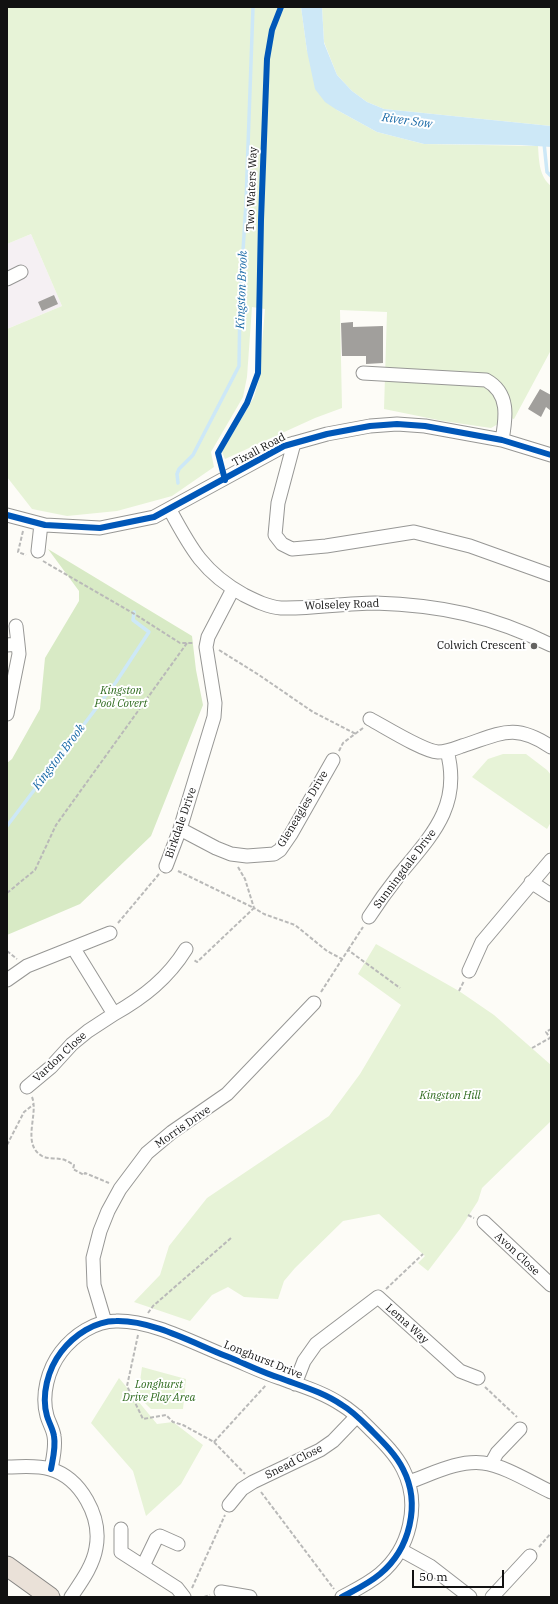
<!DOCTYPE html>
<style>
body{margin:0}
#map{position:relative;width:558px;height:1604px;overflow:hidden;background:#fdfcf7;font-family:"IBM Plex Serif",serif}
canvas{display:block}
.frame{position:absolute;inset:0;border:8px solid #111;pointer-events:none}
.scale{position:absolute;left:412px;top:1570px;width:92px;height:18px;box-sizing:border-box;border:2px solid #111;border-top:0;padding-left:5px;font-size:12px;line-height:14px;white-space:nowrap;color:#111;-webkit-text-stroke:3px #fff;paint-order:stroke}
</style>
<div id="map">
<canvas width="558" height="1604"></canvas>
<div class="frame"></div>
<div class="scale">50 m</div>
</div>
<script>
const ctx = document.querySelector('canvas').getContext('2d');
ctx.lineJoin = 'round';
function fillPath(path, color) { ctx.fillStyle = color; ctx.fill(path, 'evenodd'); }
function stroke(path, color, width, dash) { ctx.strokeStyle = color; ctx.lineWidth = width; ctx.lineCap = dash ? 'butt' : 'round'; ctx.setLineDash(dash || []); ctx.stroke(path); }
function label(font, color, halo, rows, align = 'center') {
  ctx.font = font + ' "IBM Plex Serif",serif'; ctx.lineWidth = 4; ctx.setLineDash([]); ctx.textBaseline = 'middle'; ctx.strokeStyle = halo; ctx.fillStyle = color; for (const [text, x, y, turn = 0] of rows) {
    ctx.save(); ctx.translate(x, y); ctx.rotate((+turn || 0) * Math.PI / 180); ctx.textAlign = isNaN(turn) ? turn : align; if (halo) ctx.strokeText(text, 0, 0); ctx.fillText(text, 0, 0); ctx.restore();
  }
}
const industrial = new Path2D(`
 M31 234 62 306 7 329V244Z`);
const green = new Path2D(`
 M7 7H301L307 51 337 110 377 132 424 144 538 146C539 161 539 176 551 186V350L514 419 499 415 498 424 491 428 443 421 384 409 387 312 340 310 342 408 315 418 225 459 222 452 254 397 259 379 265 309 252 307 247 377 243 397 211 452 214 467 172 496 117 511 67 516 32 509 7 477V329L62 306 31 234 7 244Z
 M322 7H551V126L384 109 367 102 352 91 337 75 324 42Z
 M503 754H526L547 770 551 775V822L547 829 472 777 488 759Z
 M376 944 459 991 494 1015 551 1065V1121L482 1188 478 1201 460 1229 428 1271 418 1263 425 1256 379 1214 343 1221 295 1268 284 1281 278 1299 244 1297 228 1287 212 1295 190 1321 134 1302 160 1275 169 1246 207 1198 329 1116 360 1074 401 1005 358 974Z
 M142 1367 186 1379 183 1409H151L138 1396Z
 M119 1378 157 1424 173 1422 203 1445 181 1484 146 1516 133 1471 91 1423Z`);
const forest = new Path2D(`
 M48 549 192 636 196 670 203 705 151 836 80 904 7 935V763L12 759 40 709 45 658 79 601V591Z`);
const water = new Path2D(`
 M301 7H322L324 43 337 75 352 91 367 102 384 109 551 126V147L520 145 424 144 377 132 337 110 325 102 315 89 307 51Z`);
const stream = new Path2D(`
 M544 143 547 172 551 176
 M178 483 177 474 179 469 193 455 239 366 240 300 246 202 253 7
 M7 826 116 682 149 632 133 620 134 612`);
const building = new Path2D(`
 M54 295 58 304 42 311 38 302Z
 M353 322V327L383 326V363L366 364V356H342L341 323Z
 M540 389 551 395V411L546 407 541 417 528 409Z`);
const path = new Path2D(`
 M23 531 18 552 26 555
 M43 561 136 615 180 643H194
 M219 650 259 675 313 712 356 734
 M339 751 343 743 363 728
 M238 867 245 879 254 908 264 914 295 925 327 951 342 959
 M178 871 254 908 197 962 194 960
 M7 893 35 870 56 825 187 643
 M118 923 159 874
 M348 950 363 927
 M7 951 17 959
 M459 991 464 981
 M321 992 348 950 400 988
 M532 1048 550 1038 546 1032 551 1029
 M32 1097C39 1114 21 1144 42 1156 47 1159 54 1158 60 1159 65 1159 70 1163 74 1165L73 1169 84 1175 85 1173 109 1183
 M7 1145 24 1112 34 1104
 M468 1215 474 1218
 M386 1289 423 1254
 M148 1313 153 1306 231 1238
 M138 1335 127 1386 143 1419 166 1415 173 1422 183 1425 214 1442 245 1474
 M485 1387 517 1417
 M214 1442 266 1385
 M261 1492 334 1589
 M539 1547 551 1533
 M192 1588 225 1515
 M204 1597 210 1595`);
const minor = new Path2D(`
 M7 279 21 272
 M363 373 486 380C510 393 506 418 502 440
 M294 443 278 503 275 535 282 544 292 549 326 546 414 532 470 546 551 575
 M170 510C191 549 204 573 244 595 256 601 268 607 281 608 312 609 344 603 375 603 441 605 492 616 551 645
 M7 515 45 525 100 528 154 517 284 446 327 434 370 426 397 424 425 426 502 440 551 455
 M38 551 41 524
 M16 626 18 644
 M7 645 18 644 19 654 7 714
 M370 719C385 727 423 751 438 752 447 752 454 749 462 746 500 734 514 722 551 747
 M180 829 216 848 231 854 247 856 274 854 280 850 291 834 333 760
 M166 866 180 829 214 717 215 703 206 647 208 637 233 589
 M531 882 551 895
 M369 917C378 903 388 889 399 875 431 836 462 806 447 751
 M469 971 482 942 551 860
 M7 980 27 966 110 933
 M114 1014C144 997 168 978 186 949
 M27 1087 51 1067 72 1044 88 1031 114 1014 74 949
 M484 1222 551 1285
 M105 1322 94 1285 93 1258 100 1231 108 1211 120 1189 147 1153 172 1132 227 1094 314 1003
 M295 1384 304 1361 316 1344 378 1297 460 1371 478 1378
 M491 1464 497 1453 520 1429
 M7 1467C22 1467 36 1465 50 1469 81 1478 102 1517 96 1548 93 1566 81 1582 71 1597
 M51 1469C53 1458 56 1447 54 1436 53 1429 49 1423 47 1416 41 1395 48 1369 61 1352 74 1335 95 1321 116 1321 152 1320 193 1343 226 1356 244 1363 261 1372 280 1378 301 1386 323 1392 342 1405 354 1412 363 1422 373 1432 384 1443 396 1455 403 1469 421 1504 410 1549 380 1574 368 1584 355 1590 342 1597
 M409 1482C432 1474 458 1460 483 1463 503 1465 532 1483 551 1492
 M229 1505 242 1489 253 1482 320 1450 333 1441 357 1416
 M121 1529V1552L177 1588 184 1597
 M401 1550 430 1566 470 1597
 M143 1566 156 1539 160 1536 178 1544
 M221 1592 250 1597
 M492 1597 530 1556`);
const highway = new Path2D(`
 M7 1566 50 1597`);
const cycleway = new Path2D(`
 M225 480 218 453 247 403 258 373 261 220 267 59 272 30 281 7
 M7 515 45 525 100 528 154 517 284 446 327 434 370 426 397 424 425 426 502 440 551 455
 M51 1469C53 1458 56 1447 54 1436 53 1429 49 1423 47 1416 41 1395 48 1369 61 1352 74 1335 95 1321 116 1321 152 1320 193 1343 226 1356 244 1363 261 1372 280 1378 301 1386 323 1392 342 1405 354 1412 363 1422 373 1432 384 1443 396 1455 403 1469 421 1504 410 1549 380 1574 368 1584 355 1590 342 1597`);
const markers = [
 [534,646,4,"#646362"]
];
const streetNames = [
 ["Two Waters Way",252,189,-88],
 ["Tixall Road",259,450,-28],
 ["Wolseley Road",342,605,-2],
 ["Gleneagles Drive",303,809,-59],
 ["Birkdale Drive",181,823,-71],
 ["Sunningdale Drive",405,869,-53],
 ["Vardon Close",60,1057,-43],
 ["Morris Drive",183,1127,-35],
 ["Avon Close",517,1254,43],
 ["Lema Way",407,1324,42],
 ["Longhurst Drive",263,1360,22],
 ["Snead Close",294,1462,-27]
];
const poiNames = [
 ["Colwich Crescent",526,646]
];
const parkNames = [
 ["Kingston",121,691],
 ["Pool Covert",121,704],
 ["Kingston Hill",450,1096],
 ["Longhurst",159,1385],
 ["Drive Play Area",159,1398]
];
const waterNames = [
 ["River Sow",407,121,8],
 ["Kingston Brook",242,290,-88],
 ["Kingston Brook",59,757,-53]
];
fillPath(industrial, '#f5f0f3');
fillPath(green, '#e7f3d7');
fillPath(forest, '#d8eac5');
fillPath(water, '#cde8f7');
stroke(stream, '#cde8f7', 3.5);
fillPath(building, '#a19f9c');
stroke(minor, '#979795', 15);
stroke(highway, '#858482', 21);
stroke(path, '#b9b9b8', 2, [4, 2]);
stroke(minor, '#fffffe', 13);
stroke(highway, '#eae1d8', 19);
stroke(cycleway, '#0057b8', 6);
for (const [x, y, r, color] of markers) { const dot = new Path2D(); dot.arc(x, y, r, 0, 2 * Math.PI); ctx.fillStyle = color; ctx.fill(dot); stroke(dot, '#fff', 1.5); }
label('11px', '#111', '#fff', streetNames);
label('11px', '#111', '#fff', poiNames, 'right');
label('italic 11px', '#2f6b1f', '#fff', parkNames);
label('italic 12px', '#1768a6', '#fff', waterNames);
</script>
